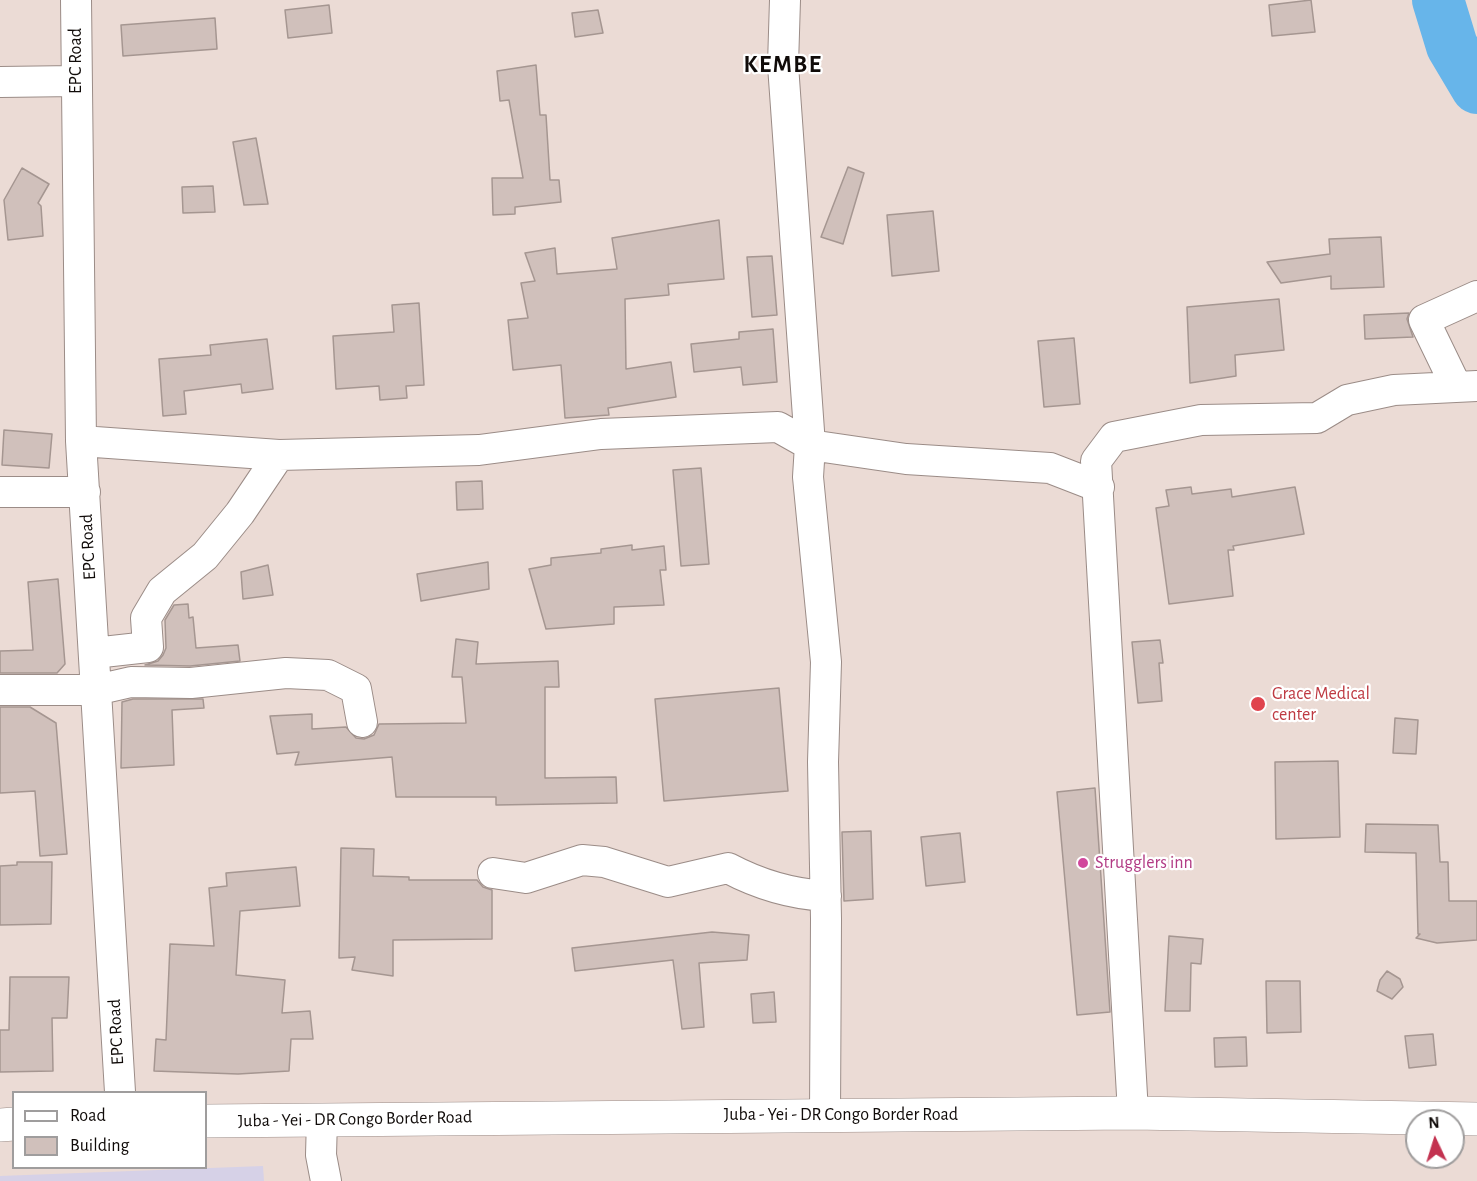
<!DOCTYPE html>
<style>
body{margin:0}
#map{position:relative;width:1477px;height:1181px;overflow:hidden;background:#ebdbd5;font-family:"Alegreya Sans",sans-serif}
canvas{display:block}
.legend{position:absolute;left:12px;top:1091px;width:195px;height:78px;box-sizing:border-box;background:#fff;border:2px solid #9f9d9d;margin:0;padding:8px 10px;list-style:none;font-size:18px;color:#100b09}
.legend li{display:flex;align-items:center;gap:12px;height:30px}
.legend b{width:30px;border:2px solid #9f9d9d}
.north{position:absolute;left:1405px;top:1109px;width:60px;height:60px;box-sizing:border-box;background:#fff;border:2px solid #9f9d9d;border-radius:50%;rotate:356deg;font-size:16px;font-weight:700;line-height:24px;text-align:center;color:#100b09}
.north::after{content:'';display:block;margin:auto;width:21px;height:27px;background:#c33250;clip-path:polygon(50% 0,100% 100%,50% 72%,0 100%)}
</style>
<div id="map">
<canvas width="1477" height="1181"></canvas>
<ul class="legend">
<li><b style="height:8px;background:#fff"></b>Road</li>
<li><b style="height:16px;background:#d0c0bb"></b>Building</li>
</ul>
<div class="north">N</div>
</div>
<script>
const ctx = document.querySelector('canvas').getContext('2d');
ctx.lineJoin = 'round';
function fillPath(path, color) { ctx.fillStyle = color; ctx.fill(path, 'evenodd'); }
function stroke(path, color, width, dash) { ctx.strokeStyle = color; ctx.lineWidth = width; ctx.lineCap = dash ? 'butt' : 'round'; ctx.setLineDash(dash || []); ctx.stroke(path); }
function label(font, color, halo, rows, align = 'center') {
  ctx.font = font + ' "Alegreya Sans",sans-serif'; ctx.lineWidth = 4.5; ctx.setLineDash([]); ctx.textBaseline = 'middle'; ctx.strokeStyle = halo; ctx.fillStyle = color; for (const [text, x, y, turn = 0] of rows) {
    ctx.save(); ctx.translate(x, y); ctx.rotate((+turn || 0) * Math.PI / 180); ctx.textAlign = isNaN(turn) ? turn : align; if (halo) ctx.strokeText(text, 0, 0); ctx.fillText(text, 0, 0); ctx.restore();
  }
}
const education = new Path2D(`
 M263 1166 264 1181H0V1176Z`);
const river = new Path2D(`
 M1438 0 1452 46 1477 88`);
const building = new Path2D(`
 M1311 0 1315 32 1272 36 1269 5Z
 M329 5 332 33 288 38 285 10Z
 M598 10 603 33 575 37 572 13Z
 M215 18 217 49 123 56 121 25Z
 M536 65 540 115H546L550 180H559L561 202 515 207V214L493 215 492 178H523L509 100 500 101 497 71Z
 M256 138 268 204 244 205 233 142Z
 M848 167 864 173 843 244 821 237Z
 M22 168 49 184 38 203 41 206 43 236 8 240 4 200Z
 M213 186 215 212 183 213 182 187Z
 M933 211 939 271 892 276 887 215Z
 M719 220 724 279 668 284 669 295 625 299 626 369 671 362 676 397 608 408 609 415 565 418 561 365 513 370 508 320 528 318 521 283 535 281 525 253 555 248 557 274 617 269 612 238Z
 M1381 237 1384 287 1331 289V276L1281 283 1267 262 1330 254 1329 239Z
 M772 256 777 315 752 317 747 257Z
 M1279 299 1284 350 1235 355 1236 376 1190 383 1187 307Z
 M419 303 424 385 406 386 407 398 380 400 379 386 336 389 333 336 394 332 392 305Z
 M1409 313 1407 319 1413 337 1365 339 1364 315Z
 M773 329 777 382 743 385 741 367 694 372 691 344 739 339V332Z
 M1074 338 1080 404 1044 407 1038 341Z
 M267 339 273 389 242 393 241 384 184 391 186 414 163 416 159 359 211 355 210 345Z
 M4 430 52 434 49 468 2 465Z
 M701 468 709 564 681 566 673 470Z
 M482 481 483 509 457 510 456 482Z
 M1191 487 1192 494 1231 489 1232 497 1295 487 1304 534 1233 546 1234 550H1228L1233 596 1169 604 1156 508 1169 506 1166 490Z
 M632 545V550L664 546 666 570H660L664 605 614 607V624L546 629 529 569 551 565V558L601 553V549Z
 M488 562 489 589 421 601 417 574Z
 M268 565 273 595 243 599 241 572Z
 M58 579 65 664 57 673H0V651L33 650 28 582Z
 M188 604 189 618 193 617 196 648 238 645 240 661 190 666 145 665 158 661 163 655 166 648 165 620 174 605Z
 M456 639 478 642 476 664 558 661 559 687H545V778L616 777 617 803 496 805V797H396L392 757 295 765 299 752 277 754 270 716 312 714V729L346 727 356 738 364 739 374 735 379 724 466 723 462 677H452Z
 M1160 640 1163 663H1159L1162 701 1138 703 1132 642Z
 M779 688 788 791 664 801 655 699Z
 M133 699H203L204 708 172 710 174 765 121 768 122 702Z
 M0 707H30L56 723 67 854 40 856 35 791 0 793Z
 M1395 718 1418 720 1416 754 1393 753Z
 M1338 761 1340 837 1276 839 1275 762Z
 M1095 788 1110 1012 1077 1015 1057 792Z
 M1366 824 1438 825 1440 862H1448L1449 901H1477V940L1437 943 1416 938 1420 934H1418L1416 853 1365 852Z
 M871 831 873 899 844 901 842 832Z
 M960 833 965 882 926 886 921 837Z
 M341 848 374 849 373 876 409 877V880H477L483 887 492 890V939L393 940V976L352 970 355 957 339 958Z
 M17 862H52L51 924 0 925V866L17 865Z
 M296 867 300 906 240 911 236 975 285 980 282 1013 310 1011 313 1039H291L289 1071 238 1074 154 1071 156 1039 166 1040 170 944 214 946 209 888 227 886 226 873Z
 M712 932 749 935 747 960 699 963 704 1027 682 1029 673 960 575 971 572 948Z
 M1169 936 1203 939 1201 964 1191 963 1190 1011H1165Z
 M1387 971 1400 979 1403 987 1392 999 1377 991 1380 980Z
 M10 977H69L67 1018H52L53 1071 0 1072V1030H9Z
 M1266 981H1300L1301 1032 1267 1033Z
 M774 992 776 1022 753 1023 751 994Z
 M1433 1034 1436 1065 1409 1068 1405 1036Z
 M1246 1037 1247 1066 1215 1067 1214 1038Z`);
const minor = new Path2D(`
 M76 0 81 441 120 1092
 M0 82 75 81
 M1456 386 1424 320 1477 296
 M81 441 279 455 479 450 601 434 778 427 810 445 783 65 785 0
 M0 492H85
 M94 653 148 647 146 618 162 591 205 556 240 513 279 455
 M0 690H96L131 682 191 683 286 673 328 675 356 689 362 722
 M493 873 526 878 582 860 604 862 668 882 728 868C760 885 790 894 826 896
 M1133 1113 1096 461 1114 437 1201 420 1317 418 1347 400 1394 390 1477 386
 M825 1115 826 919 823 762 826 662 808 477 810 445 906 459 1050 468 1099 487
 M322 1119 321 1155 326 1181`);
const major = new Path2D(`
 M206 1121 1133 1113 1477 1119
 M0 1125 14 1124`);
const markers = [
 [1258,704,8,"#e0444e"],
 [1083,863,6,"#d1479c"]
];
const streetNames = [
 ["EPC Road",76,61,-90],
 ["EPC Road",88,547,-93],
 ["EPC Road",116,1032,-93],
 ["Juba - Yei - DR Congo Border Road",841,1115],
 ["Juba - Yei - DR Congo Border Road",355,1119,-1]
];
const healthNames = [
 ["Grace Medical",1272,694],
 ["center",1272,715]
];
const hotelNames = [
 ["Strugglers inn",1095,863]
];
const districtNames = [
 ["KEMBE",783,65]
];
fillPath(education, '#d6d1e7');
stroke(river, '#67b5ea', 52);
fillPath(building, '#d0c0bb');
stroke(building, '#a59691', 1.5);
stroke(minor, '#9b8c87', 32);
stroke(major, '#9b8c87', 34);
stroke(minor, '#fff', 30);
stroke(major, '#fff', 33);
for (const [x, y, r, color] of markers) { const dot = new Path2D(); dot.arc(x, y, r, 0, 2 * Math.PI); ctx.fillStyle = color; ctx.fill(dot); stroke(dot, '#fff', 2); }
label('18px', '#100b09', '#fff', streetNames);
label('18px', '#be3a42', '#fff', healthNames, 'left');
label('18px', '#b23c85', '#fff', hotelNames, 'left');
ctx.letterSpacing = '1.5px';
label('bold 24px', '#100b09', '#fff', districtNames);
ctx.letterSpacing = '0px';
</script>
